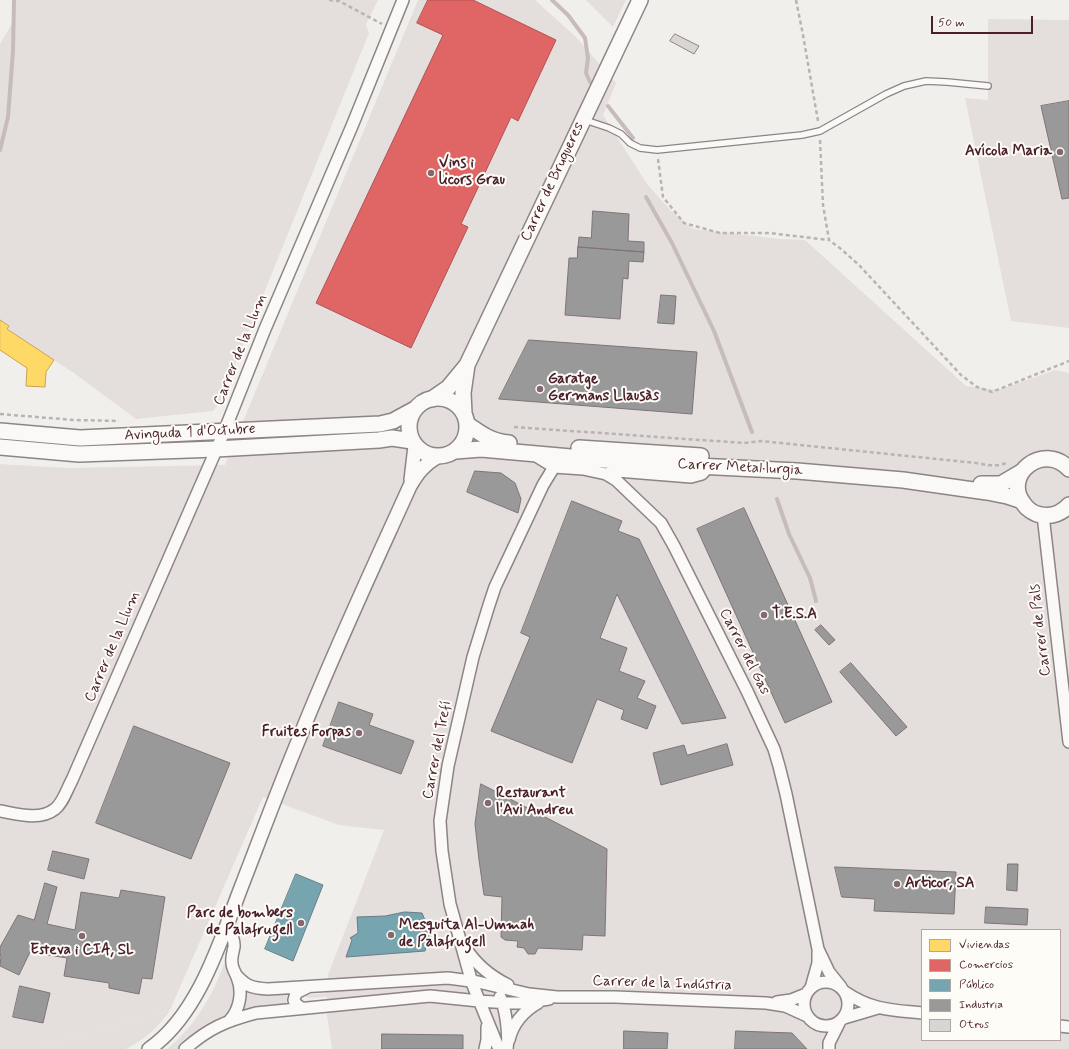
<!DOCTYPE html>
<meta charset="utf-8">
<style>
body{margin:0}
#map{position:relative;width:1069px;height:1049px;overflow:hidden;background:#f1efec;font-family:Mynerve,sans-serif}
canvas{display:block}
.legend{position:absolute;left:921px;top:929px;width:140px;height:112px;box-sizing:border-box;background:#fdfcf7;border:1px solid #b5a4a5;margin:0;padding:5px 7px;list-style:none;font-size:12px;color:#4a1f2b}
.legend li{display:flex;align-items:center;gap:8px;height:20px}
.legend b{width:20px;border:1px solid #b5a4a5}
.scale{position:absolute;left:931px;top:16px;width:102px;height:18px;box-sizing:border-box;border:2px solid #4a1f2b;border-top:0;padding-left:5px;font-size:12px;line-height:14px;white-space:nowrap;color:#4a1f2b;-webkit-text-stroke:3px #fdfcf7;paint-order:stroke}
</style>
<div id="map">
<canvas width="1069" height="1049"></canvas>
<ul class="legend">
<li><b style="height:11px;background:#ffd966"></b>Viviendas</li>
<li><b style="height:11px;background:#e06666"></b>Comercios</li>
<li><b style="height:11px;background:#76a5af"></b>Público</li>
<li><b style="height:11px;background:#999"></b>Industria</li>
<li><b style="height:11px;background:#d8d5d3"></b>Otros</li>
</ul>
<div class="scale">50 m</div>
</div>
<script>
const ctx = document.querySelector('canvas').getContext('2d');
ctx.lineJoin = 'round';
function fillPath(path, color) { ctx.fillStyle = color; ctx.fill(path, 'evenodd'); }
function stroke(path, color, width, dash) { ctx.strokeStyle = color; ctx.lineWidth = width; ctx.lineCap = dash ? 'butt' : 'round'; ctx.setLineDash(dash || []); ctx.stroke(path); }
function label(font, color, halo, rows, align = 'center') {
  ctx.font = font + ' Mynerve,sans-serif'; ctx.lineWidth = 4; ctx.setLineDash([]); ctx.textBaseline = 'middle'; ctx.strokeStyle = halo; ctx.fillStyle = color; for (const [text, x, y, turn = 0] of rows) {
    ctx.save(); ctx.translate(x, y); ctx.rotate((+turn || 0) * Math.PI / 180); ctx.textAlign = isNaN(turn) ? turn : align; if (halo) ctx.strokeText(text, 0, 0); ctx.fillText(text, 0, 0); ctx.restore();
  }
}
const built = new Path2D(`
 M418 0H535L576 37 616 83 603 115 647 184 671 211 693 229 781 239 805 240 966 386 999 390 1055 370 1069 373V1049H332L327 1015V985L328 975 384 830 339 825 263 797 170 1010 31 1049H0V464L67 468 225 465ZM922 930H1060V1040H922Z
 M586 0H626L613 27Z
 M988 19 1069 20V328L1011 321 965 98 988 100Z`);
const green = new Path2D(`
 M14 0H378L366 24 369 33 220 402 213 411 136 419 74 373 7 329 9 326 0 320V44L13 22Z
 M224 964 228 965 236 990 232 1009 226 1017 209 1024 193 1036 180 1049H167C194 1027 212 997 224 964Z
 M242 985 290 992 287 996 286 1007 252 1009 238 1012Z
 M385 988V991L383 992 309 998 306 997 308 995Z
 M170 1010C160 1026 144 1040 126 1049H31Z`);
const homes = new Path2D(`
 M0 320 9 326 7 329 54 360 46 372 45 387 26 386 27 368 0 350Z`);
const shops = new Path2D(`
 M428 0H473L556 40 518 121 511 117 461 224 468 227 411 348 316 303 443 35 417 23Z`);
const public = new Path2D(`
 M296 874 323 885 293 961 265 949Z
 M405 912 422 913 430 932 425 951 346 957 352 940 350 938 358 933 357 917 385 916Z`);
const industry = new Path2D(`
 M1069 101V198L1062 199 1041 106Z
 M593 211 629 214 628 241 644 242V252L578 247 579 237 591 238Z
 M578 247 644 252 643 262 629 261 628 279 623 278 620 319 565 315 569 258H577Z
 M661 295 676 296 674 324 658 323Z
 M529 340 697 352 692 414 499 399Z
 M475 471 501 473 515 483 521 499 518 513 467 492Z
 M572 501 622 521 618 531 639 539 726 718 682 724 617 594 600 638 627 648 619 671 645 681 637 698 656 706 647 729 621 719 624 710 597 699 572 763 491 731 530 637 521 633Z
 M744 508 832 702 785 723 697 529Z
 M821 625 835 640 829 645 815 630Z
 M851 663 907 727 896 736 840 672Z
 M339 702 373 714 369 725 414 741 401 774 323 746Z
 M134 726 230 763 191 859 96 823Z
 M727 744 733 765 661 785 653 753 684 745 687 755Z
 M481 784 607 849 605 936 583 935 582 950 538 948 535 954H528L524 948 517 947 518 941 505 940 501 937 502 897 484 895 479 860 475 824Z
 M53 851 89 859 84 879 48 870Z
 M1008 864H1018L1017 891 1007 890Z
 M835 867 956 872 954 914 874 911 875 899 842 897Z
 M45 883 57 887 47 924 75 930 81 892 119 898 121 890 165 897 152 979 142 978 139 994 109 988V983L64 976 67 958 30 952 19 975 0 966 1 956 0 955V947L18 915 34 920Z
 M986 907 1028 909 1027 925 985 923Z
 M20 986 50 993 43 1023 13 1017Z
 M624 1031 668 1033 667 1049H624Z
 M736 1031 792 1033 807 1049H735Z
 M382 1034 463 1035V1049H382Z`);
const stream = new Path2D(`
 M552 0 568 15 585 38 588 58 586 73 590 82
 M608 106 633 138
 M0 150 8 117 13 51 14 0
 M646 197 672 243 714 331 752 432
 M777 499 789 534 810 578 816 601`);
const building = new Path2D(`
 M675 34 699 46 694 54 670 41Z`);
const path = new Path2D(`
 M329 0 339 1 382 24
 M796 0 803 35 818 121
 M820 140 823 205 829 240 841 249 859 265 961 375 977 387 992 392 1069 361
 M658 159 663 197 684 223 720 233H769L829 240
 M0 414 74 420 119 421
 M514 427 744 443 761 441 976 463C986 465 996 467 1006 463`);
const service = new Path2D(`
 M585 120 609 128 621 134 630 143 640 148 657 150 802 135 820 131 886 94 904 86 926 81 947 82 988 86`);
const minor = new Path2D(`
 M533 454 554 467 583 469 606 474 616 480 661 523 674 546 747 691 774 749 779 766 786 794 818 949 829 972 841 987
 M606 474 617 471 691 477 702 474 708 467
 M1043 515 1069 742
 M0 811C17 814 40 821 55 809 63 803 67 789 72 780L224 432 265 329 352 126 403 0
 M227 924C230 931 235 939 234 947 233 952 231 958 232 963 232 968 235 972 237 977 243 991 240 1009 230 1020
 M465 947C476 965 490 976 508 985
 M237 976C247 987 253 988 268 989L448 978 478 982 529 994 557 997H615L766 1003 785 1006 807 1016
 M804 1004a22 22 0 1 1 44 0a22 22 0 1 1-44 0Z
 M811 988 818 963V952
 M845 992C871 1010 892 1010 922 1013
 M500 997C506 1009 509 1035 507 1049
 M777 1002 791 1000 806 994
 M301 1008 295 1003 294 1000 296 993 308 987
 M844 1018 878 1008
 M1060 1026 1069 1027
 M509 1040C513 1023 524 1011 538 1003
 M185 1049C209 1028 226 1021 256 1013L430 996 479 1001 509 1003H524L549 999
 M485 1049 487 1040V1027
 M499 1049 472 983 450 904 442 851 440 821 448 766 473 657 489 605 495 587 543 485 554 467
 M829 1049V1043L839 1023`);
const tertiary = new Path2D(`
 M411 480 415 446
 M149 1049C199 1015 221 939 242 885 261 836 279 787 299 739 333 653 372 570 410 486 418 472 424 465 437 457`);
const secondary = new Path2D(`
 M409 427a29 29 0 1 1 58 0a29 29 0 1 1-58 0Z
 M432 399 448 388 467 365 640 0
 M464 413 463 393 467 365
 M467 424C481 434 492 442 509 443
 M0 431 80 438 380 424 393 421 415 409
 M0 447 79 454 216 449 379 440 392 438 412 441
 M579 448 701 456
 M456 451 481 449 638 463 797 471 903 480 987 492 1007 496 1022 501
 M1069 469C1044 442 1002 474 1023 503 1027 509 1034 514 1041 515 1052 517 1062 513 1069 505
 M981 484H1001L1023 471`);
const markers = [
 [1060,152,4,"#84686f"],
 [431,173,4,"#84686f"],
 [540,389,4,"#84686f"],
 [764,615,4,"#84686f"],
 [359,733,4,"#84686f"],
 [488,803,4,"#84686f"],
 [897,884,4,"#84686f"],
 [301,923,4,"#84686f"],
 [391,935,4,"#84686f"],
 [82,936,4,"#84686f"]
];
const poiNames = [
 ["Avícola Maria",1052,152,"right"],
 ["Vins i",439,164],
 ["licors Grau",439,181],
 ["Garatge",548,380],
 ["Germans Llausàs",548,397],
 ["T.E.S.A",772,615],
 ["Fruites Forpas",351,733,"right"],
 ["Restaurant",496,794],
 ["l'Avi Andreu",496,811],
 ["Articor, SA",905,884],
 ["Parc de bombers",293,914,"right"],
 ["de Palafrugell",293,931,"right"],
 ["Mesquita Al-Ummah",399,926],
 ["de Palafrugell",399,943],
 ["Esteva i CIA, SL",82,951,"center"]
];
const streetNames = [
 ["Carrer de Brugueres",553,182,-65],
 ["Carrer de la Llum",241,350,-68],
 ["Avinguda 1 d'Octubre",190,433,-3],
 ["Carrer Metal·lurgia",740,468,3],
 ["Carrer de Pals",1041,630,-97],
 ["Carrer de la Llum",113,647,-67],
 ["Carrer del Gas",744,652,63],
 ["Carrer del Trefí",438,750,-79],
 ["Carrer de la Indústria",662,984,2]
];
fillPath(built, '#e4dedd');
fillPath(green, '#e4dedc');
fillPath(homes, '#ffd966');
stroke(homes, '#c9a154', 1);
fillPath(shops, '#e06666');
stroke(shops, '#b35154', 1);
fillPath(public, '#76a5af');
stroke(public, '#697d87', 1);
fillPath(industry, '#999');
stroke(industry, '#817478', 1);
stroke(stream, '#c8bbbb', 4);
fillPath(building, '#d8d5d3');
stroke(building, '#8d8485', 1);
stroke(service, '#8d8485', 8);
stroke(minor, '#8d8485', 14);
stroke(tertiary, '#8d8485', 16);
stroke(secondary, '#8d8485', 18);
stroke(path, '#b9b4b4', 2.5, [4, 3]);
stroke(service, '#faf9f7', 5.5);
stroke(minor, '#faf9f7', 11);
stroke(tertiary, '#faf9f7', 13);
stroke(secondary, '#faf9f7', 15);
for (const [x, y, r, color] of markers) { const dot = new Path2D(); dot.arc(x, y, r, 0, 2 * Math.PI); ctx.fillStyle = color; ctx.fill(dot); stroke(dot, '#fdfcf7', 1.5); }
label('bold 15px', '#4a1f2b', '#fdfcf7', poiNames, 'left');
label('15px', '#4a1f2b', '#fdfcf7', streetNames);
</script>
